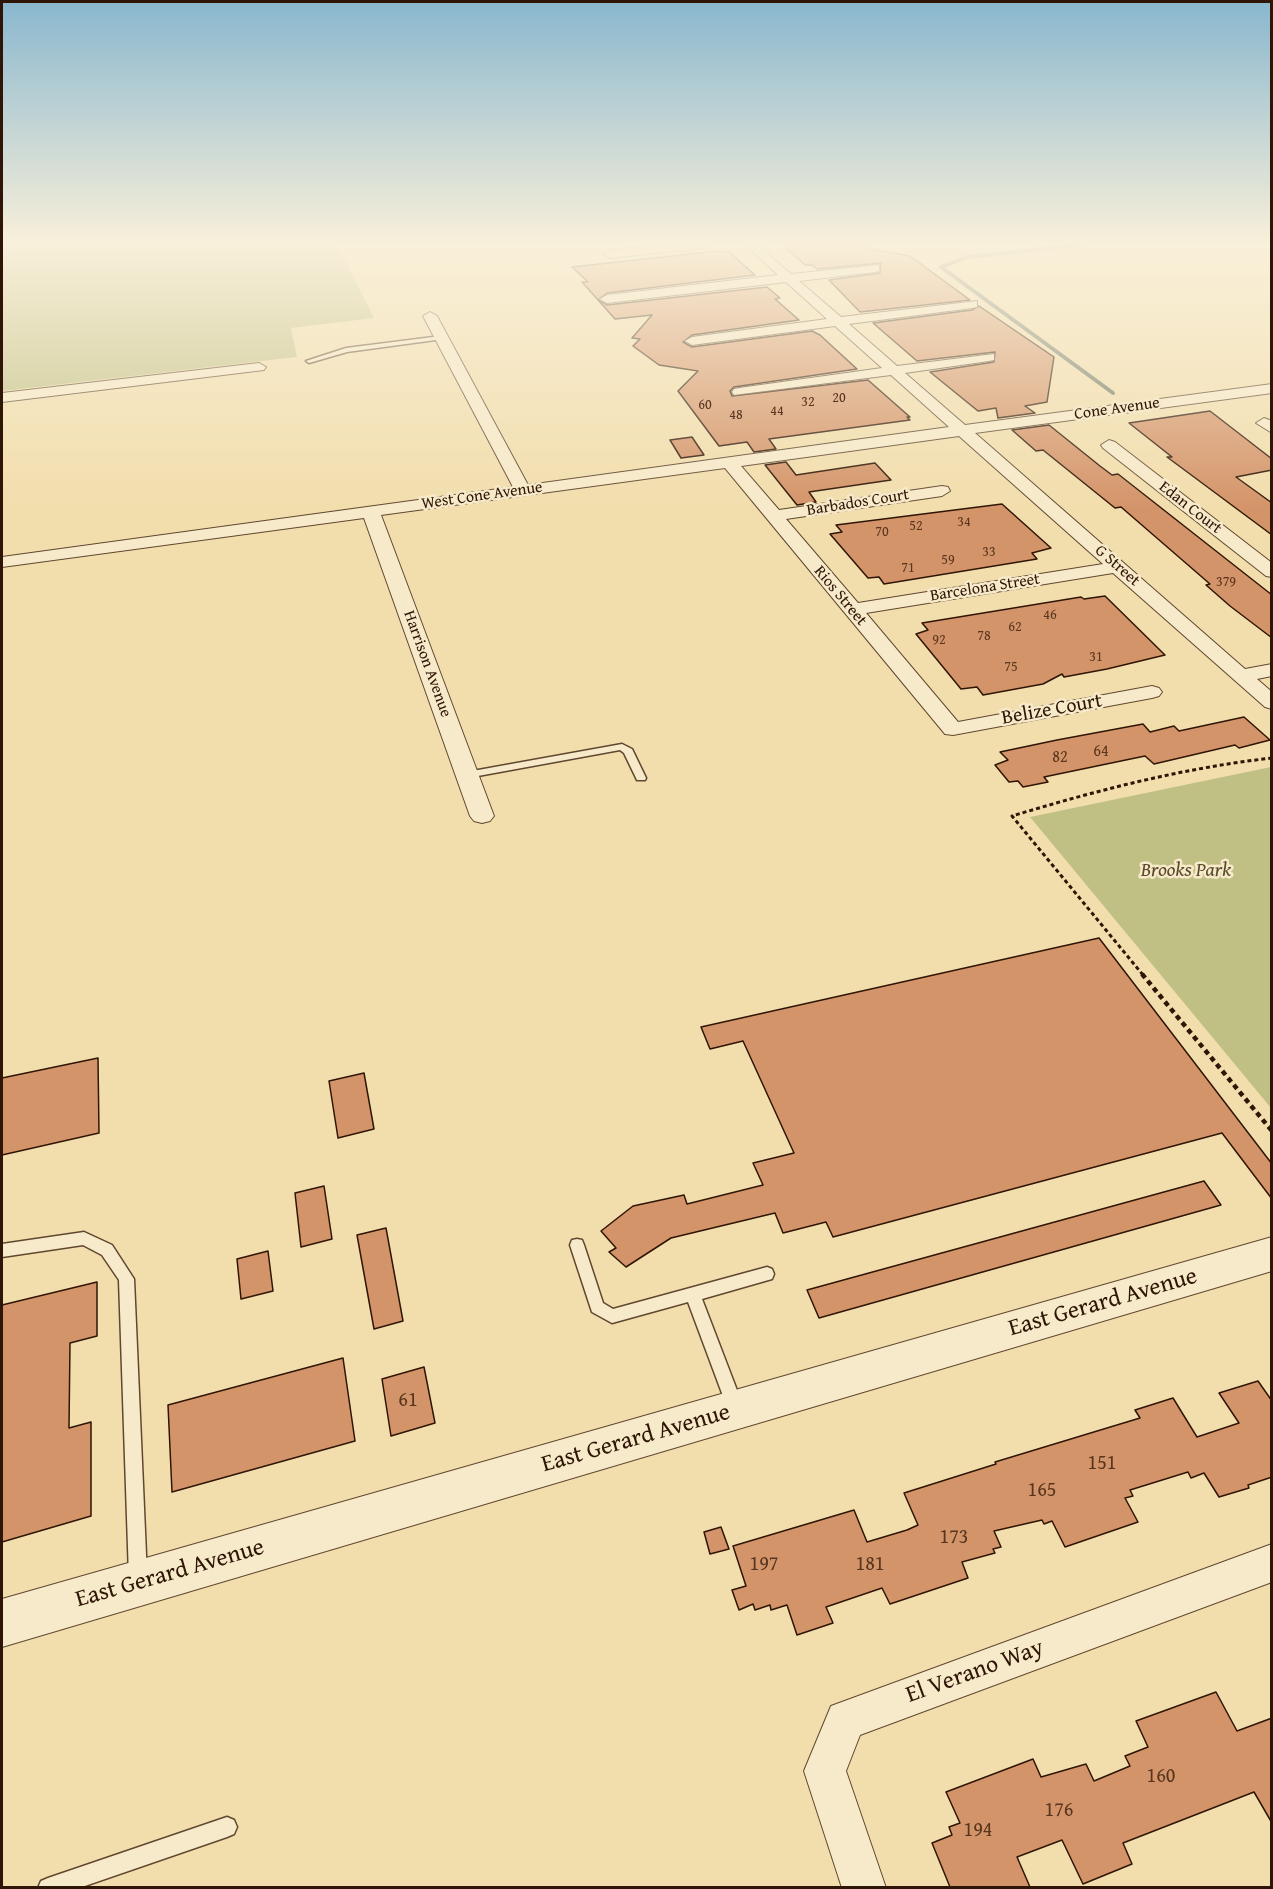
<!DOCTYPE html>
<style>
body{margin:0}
#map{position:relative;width:1273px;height:1889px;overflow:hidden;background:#f2dead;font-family:"Gentium Book Plus",serif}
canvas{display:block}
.frame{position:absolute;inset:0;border:3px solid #2f1505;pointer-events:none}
</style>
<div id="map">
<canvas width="1273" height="1889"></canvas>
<div class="frame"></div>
</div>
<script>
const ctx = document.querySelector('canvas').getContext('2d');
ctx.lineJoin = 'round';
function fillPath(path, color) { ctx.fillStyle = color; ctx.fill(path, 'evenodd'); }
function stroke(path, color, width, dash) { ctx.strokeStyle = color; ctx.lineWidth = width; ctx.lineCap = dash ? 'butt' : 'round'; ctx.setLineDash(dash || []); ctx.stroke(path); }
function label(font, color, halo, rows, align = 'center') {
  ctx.font = font + ' "Gentium Book Plus",serif'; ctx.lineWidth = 5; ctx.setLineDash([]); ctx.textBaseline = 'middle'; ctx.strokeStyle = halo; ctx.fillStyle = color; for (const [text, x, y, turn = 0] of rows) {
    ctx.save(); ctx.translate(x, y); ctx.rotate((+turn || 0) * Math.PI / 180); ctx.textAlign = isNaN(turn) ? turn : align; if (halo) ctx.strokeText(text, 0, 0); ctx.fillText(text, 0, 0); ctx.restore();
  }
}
const green = new Path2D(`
 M2 244H337L374 318 291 328 297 357 2 391Z
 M1271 767H1272L1271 1108 1030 817Z`);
const stream = new Path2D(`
 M1089 244 967 257 941 267 1113 393`);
const building = new Path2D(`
 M781 244H871L866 248 910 256 970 300 860 312 829 280 880 273 881 263 817 269 812 265H805Z
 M718 251 729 252 755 275 607 293 598 300 607 305 767 287 780 298 775 299 799 320 692 335 683 342 692 347 812 331 820 335 857 369 734 387 730 391 732 396 868 380 910 417H907L910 420 769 439 776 449 754 452 747 442 719 446 678 391 698 371 659 365 633 346 640 339 632 338 652 315 615 319 582 282H588L572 267Z
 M979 306 1054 357 1047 402 1025 406 1035 413 998 418 996 408 978 411 930 372 994 362 995 352 917 361 873 323 972 310Z
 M1210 411 1272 459V470L1236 477 1272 503V535L1167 457H1172L1129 423Z
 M1049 425 1100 466 1112 475 1118 474 1272 595V638L1230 606 1206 585 1210 584 1121 507 1115 508 1043 450 1036 451 1012 430Z
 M692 437 704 455 681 458 670 440Z
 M786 462 796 475 875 463 891 480 809 492 816 502 797 505 765 465Z
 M1002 504 1051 548 1032 553 1037 559 884 584 879 577 868 578 830 534 842 532 836 525Z
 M1105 596 1165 655 1107 669 1064 677 1062 674 1043 684 983 695 977 687 961 689 916 634 928 630 922 623 1081 597 1084 599Z
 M1244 717 1270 740 1239 748 1235 745 1154 764 1145 756 1044 777 1048 782 1023 787 1018 781 1009 782 995 765 1008 760 1000 752 1057 740 1143 724 1150 732 1174 726 1179 731Z
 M1099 938 1272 1164V1199L1222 1133 833 1237 826 1222 783 1233 775 1213 671 1238 626 1267 609 1252 616 1248 601 1231 633 1206 684 1195 687 1204 763 1185 753 1163 794 1153 743 1041 710 1049 701 1027Z
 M98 1058 99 1133 2 1155V1078Z
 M364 1073 374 1129 338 1138 329 1081Z
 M1204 1181 1221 1205 819 1318 807 1290Z
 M324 1186 332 1239 301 1247 295 1193Z
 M386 1228 403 1321 374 1329 357 1235Z
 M268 1251 273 1291 241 1299 237 1259Z
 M97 1282V1336L70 1343 69 1428 91 1422V1516L2 1542V1305Z
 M343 1358 355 1441 172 1492 168 1405Z
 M424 1367 435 1423 391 1436 382 1379Z
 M1258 1381 1272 1401V1477L1248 1485 1249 1488 1219 1497 1204 1473 1191 1478 1188 1472 1130 1490 1133 1496 1125 1498 1138 1522 1065 1547 1052 1521 1044 1524 1042 1520 994 1531 1001 1547 993 1549 995 1553 962 1562 968 1578 890 1604 882 1588 826 1607 833 1623 797 1635 787 1605 771 1610 770 1605 755 1610 753 1604 739 1610 732 1590 746 1586 733 1546 854 1510 867 1542 907 1530 918 1525 904 1493 996 1464 995 1462 1140 1418 1135 1410 1173 1398 1197 1437 1239 1423 1219 1393Z
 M721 1527 729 1549 710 1554 704 1532Z
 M1216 1692 1237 1731 1272 1718V1823L1254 1792 1123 1843 1132 1864 1083 1884 1062 1840 1017 1857 1030 1887H950L932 1843 952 1835 949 1827 960 1823 946 1792 1033 1759 1041 1777 1086 1764 1094 1781 1130 1766 1125 1756 1148 1747 1136 1721Z`);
const pathFar1 = new Path2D(`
 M1143 975 1012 816C1098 790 1183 768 1272 758`);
const path = new Path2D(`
 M1142 974 1272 1131`);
const service = new Path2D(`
 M441 336 443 337V339L347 352 309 363 306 361 346 348Z
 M622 744 632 749 646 778 645 780H637L624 753 620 750 467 778 462 775 467 772Z
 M84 1232 112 1245 134 1279 147 1577 144 1583 138 1586 132 1583 129 1577 119 1280 102 1255 83 1245 2 1257V1244Z
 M577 1239 582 1240 584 1245 603 1303 613 1309 767 1267 772 1269 774 1274 772 1279 702 1299 743 1406 741 1412 735 1414 729 1412 688 1302 612 1323 592 1312 570 1245 572 1240Z
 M227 1817 234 1820 237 1827 234 1834 227 1837 79 1888H38L41 1881 48 1878Z`);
const minor = new Path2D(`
 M673 244H710L704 248 610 258 604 254 610 250Z
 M744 244H757L791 274 879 265V271L875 272 799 281 841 317 977 301V307L972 308 849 324 897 366 994 354V360L989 361 905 373 965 425 1272 384V393L975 433 1245 669 1272 664V676L1257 679 1272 692V709L1265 707 1113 573 866 613 958 722 1152 686 1159 688 1162 692 1159 696 1152 698 953 735 945 734 725 468 381 515 494 816 490 821 482 823 474 821 470 816 364 518 2 567V557L513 487 423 316 430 312 437 316 528 485 949 427 891 375 734 395 732 392 734 389 739 388 882 368 835 326 692 345 685 341 692 337 827 319 786 282 607 303 600 299 607 295 778 275ZM959 436 1103 564 858 603 786 519 942 496 950 491 948 487 942 486 779 510 741 466Z
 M259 363 266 367 264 370 2 402V393Z
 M1264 418 1272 421V433L1256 423Z
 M1109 440 1115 442 1272 563V577L1266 576 1103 448 1101 445Z
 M1272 1544V1582L860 1735 846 1771 886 1888H842L804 1771 831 1706Z`);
const tertiary = new Path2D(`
 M1272 1237V1271L2 1647V1599Z`);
const farNumbernames = [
 ["20",839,398],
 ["32",808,402],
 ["60",705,405],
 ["44",777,411],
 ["48",736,415],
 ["34",964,522],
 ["52",916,526],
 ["70",882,532],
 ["33",989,552],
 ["59",948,560],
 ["71",908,568],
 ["379",1226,582],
 ["46",1050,615],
 ["62",1015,627],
 ["78",984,636],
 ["92",939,640],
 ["31",1096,657],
 ["75",1011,667]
];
const farStreetnames = [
 ["Cone Avenue",1117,409,-8],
 ["West Cone Avenue",482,496,-8],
 ["Barbados Court",858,503,-9],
 ["Edan Court",1190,508,38],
 ["G Street",1117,566,41],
 ["Barcelona Street",985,588,-9],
 ["Rios Street",840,596,50],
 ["Harrison Avenue",427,664,70]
];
const numberNames = [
 ["64",1101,752],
 ["82",1060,758]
];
const streetNames = [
 ["Belize Court",1052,710,-10]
];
const parkNames = [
 ["Brooks Park",1186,871]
];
const nearNumbernames = [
 ["61",408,1401],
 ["151",1102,1464],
 ["165",1042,1491],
 ["173",954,1538],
 ["197",764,1565],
 ["181",870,1565],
 ["160",1161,1777],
 ["176",1059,1811],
 ["194",978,1831]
];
const nearStreetnames = [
 ["East Gerard Avenue",1103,1303,-16],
 ["East Gerard Avenue",636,1439,-16],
 ["East Gerard Avenue",170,1574,-16],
 ["El Verano Way",975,1672,-20]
];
fillPath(green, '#c0c085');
stroke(stream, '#707967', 4);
fillPath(building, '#d49469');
stroke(building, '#2f1505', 1.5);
stroke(service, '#60472f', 3);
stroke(minor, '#60472f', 2);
stroke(tertiary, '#60472f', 2);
stroke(pathFar1, '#2f1505', 3, [4, 3]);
stroke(path, '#2f1505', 4.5, [5, 4]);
fillPath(service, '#f7eaca');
fillPath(minor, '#f7eaca');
fillPath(tertiary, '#f7eaca');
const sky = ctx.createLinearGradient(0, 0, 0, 508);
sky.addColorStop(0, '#89b7ce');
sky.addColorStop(0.48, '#f9f0da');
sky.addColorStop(1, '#f9f0da00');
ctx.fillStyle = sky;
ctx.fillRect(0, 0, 1273, 508);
label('14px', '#58351e', null, farNumbernames);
label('16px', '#2f1505', '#f7eaca', farStreetnames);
label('16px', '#58351e', null, numberNames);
label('20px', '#2f1505', '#f7eaca', streetNames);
label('italic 20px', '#5a482b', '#f7eaca', parkNames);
label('20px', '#58351e', null, nearNumbernames);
label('24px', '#2f1505', '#f7eaca', nearStreetnames);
</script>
